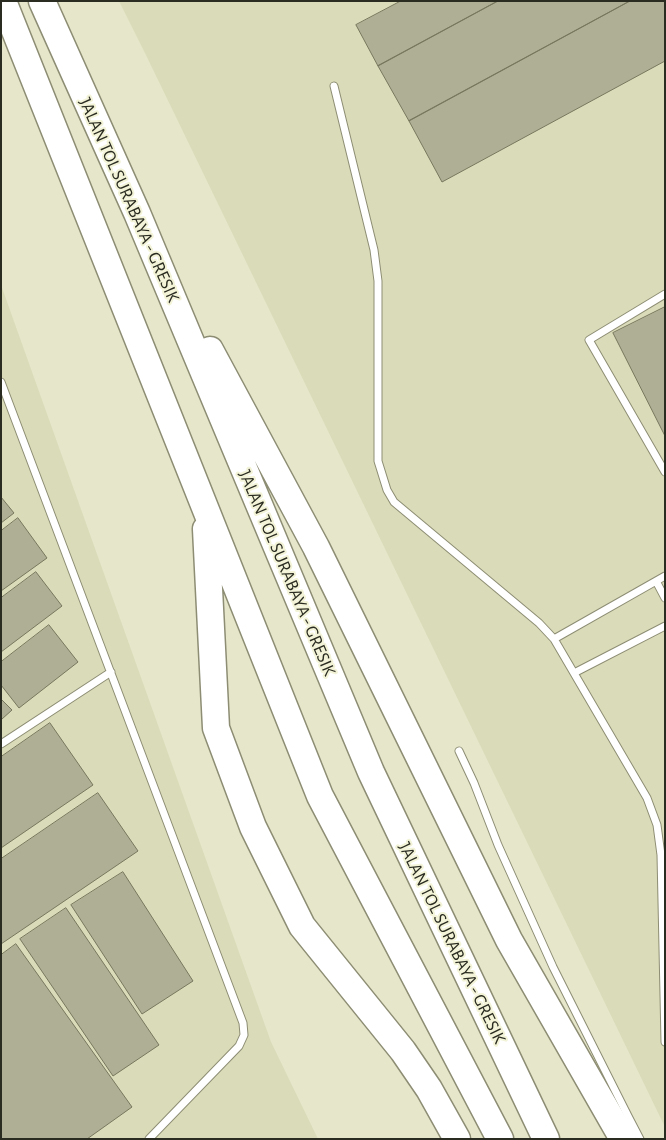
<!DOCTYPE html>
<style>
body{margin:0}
#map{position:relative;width:666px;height:1140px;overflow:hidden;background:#e5e6ca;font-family:"Alegreya Sans",sans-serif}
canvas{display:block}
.frame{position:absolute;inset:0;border:2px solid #2b2c21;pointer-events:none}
</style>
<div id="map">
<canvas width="666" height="1140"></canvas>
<div class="frame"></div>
</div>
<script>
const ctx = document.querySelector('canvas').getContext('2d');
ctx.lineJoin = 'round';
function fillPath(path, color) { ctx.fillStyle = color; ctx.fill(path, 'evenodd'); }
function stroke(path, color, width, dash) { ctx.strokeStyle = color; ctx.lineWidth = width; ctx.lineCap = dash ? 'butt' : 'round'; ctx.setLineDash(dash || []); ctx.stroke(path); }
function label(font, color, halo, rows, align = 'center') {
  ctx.font = font + ' "Alegreya Sans",sans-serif'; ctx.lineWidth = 4; ctx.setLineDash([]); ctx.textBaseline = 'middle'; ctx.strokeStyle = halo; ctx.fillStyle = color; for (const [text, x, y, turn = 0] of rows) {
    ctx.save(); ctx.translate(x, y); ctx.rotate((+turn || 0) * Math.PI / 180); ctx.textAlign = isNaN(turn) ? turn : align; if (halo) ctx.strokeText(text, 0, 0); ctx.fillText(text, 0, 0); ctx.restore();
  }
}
const built = new Path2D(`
 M119 1H665V1127L145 53Z
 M1 285 271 1042 318 1139H1Z`);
const building = new Path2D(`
 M401 1H498L378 66 356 25Z
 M498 1H630L409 121 378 66Z
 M630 1H665V61L442 182 409 121Z
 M665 307V436L613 333Z
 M1 497 14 513 1 523Z
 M18 518 47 558 1 591V531Z
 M36 572 62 606 1 652V598Z
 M49 625 78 662 19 708 1 685V662Z
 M1 699 12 710 2 719 1 718Z
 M50 723 93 785 1 848V757Z
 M98 793 138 851 1 944V859Z
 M123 872 193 981 142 1014 71 905Z
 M66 908 159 1045 113 1076 20 939Z
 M16 944 132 1107 87 1139H1V955Z`);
const service = new Path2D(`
 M334 86 374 250 378 281V461L387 490 394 502 539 623 554 639 647 798 657 825 661 855 665 1042
 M665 294 589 340 665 472
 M1 382 243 1023 244 1035 239 1046 149 1139
 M656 581 665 598
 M554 639 665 576
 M574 673 665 626
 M1 744 111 672
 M459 751 474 783 498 845 553 967 628 1116 640 1139`);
const motorway = new Path2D(`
 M3 1 320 796 500 1139
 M42 1 137 213 371 772 546 1139
 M210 350 316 547 509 940 623 1139
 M206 529 216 728 253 827 302 926 403 1051 429 1089 457 1139`);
const streetNames = [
 ["JALAN TOL SURABAYA - GRESIK",129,200,66],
 ["JALAN TOL SURABAYA - GRESIK",287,573,67],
 ["JALAN TOL SURABAYA - GRESIK",452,943,64]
];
fillPath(built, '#dadbb8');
fillPath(building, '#aeaf94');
stroke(building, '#77785e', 1);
stroke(service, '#8d8d74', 9);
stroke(motorway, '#8d8d74', 29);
stroke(service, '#fff', 7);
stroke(motorway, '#fff', 26);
label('18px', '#2b2c21', '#f2f3d7', streetNames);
</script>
